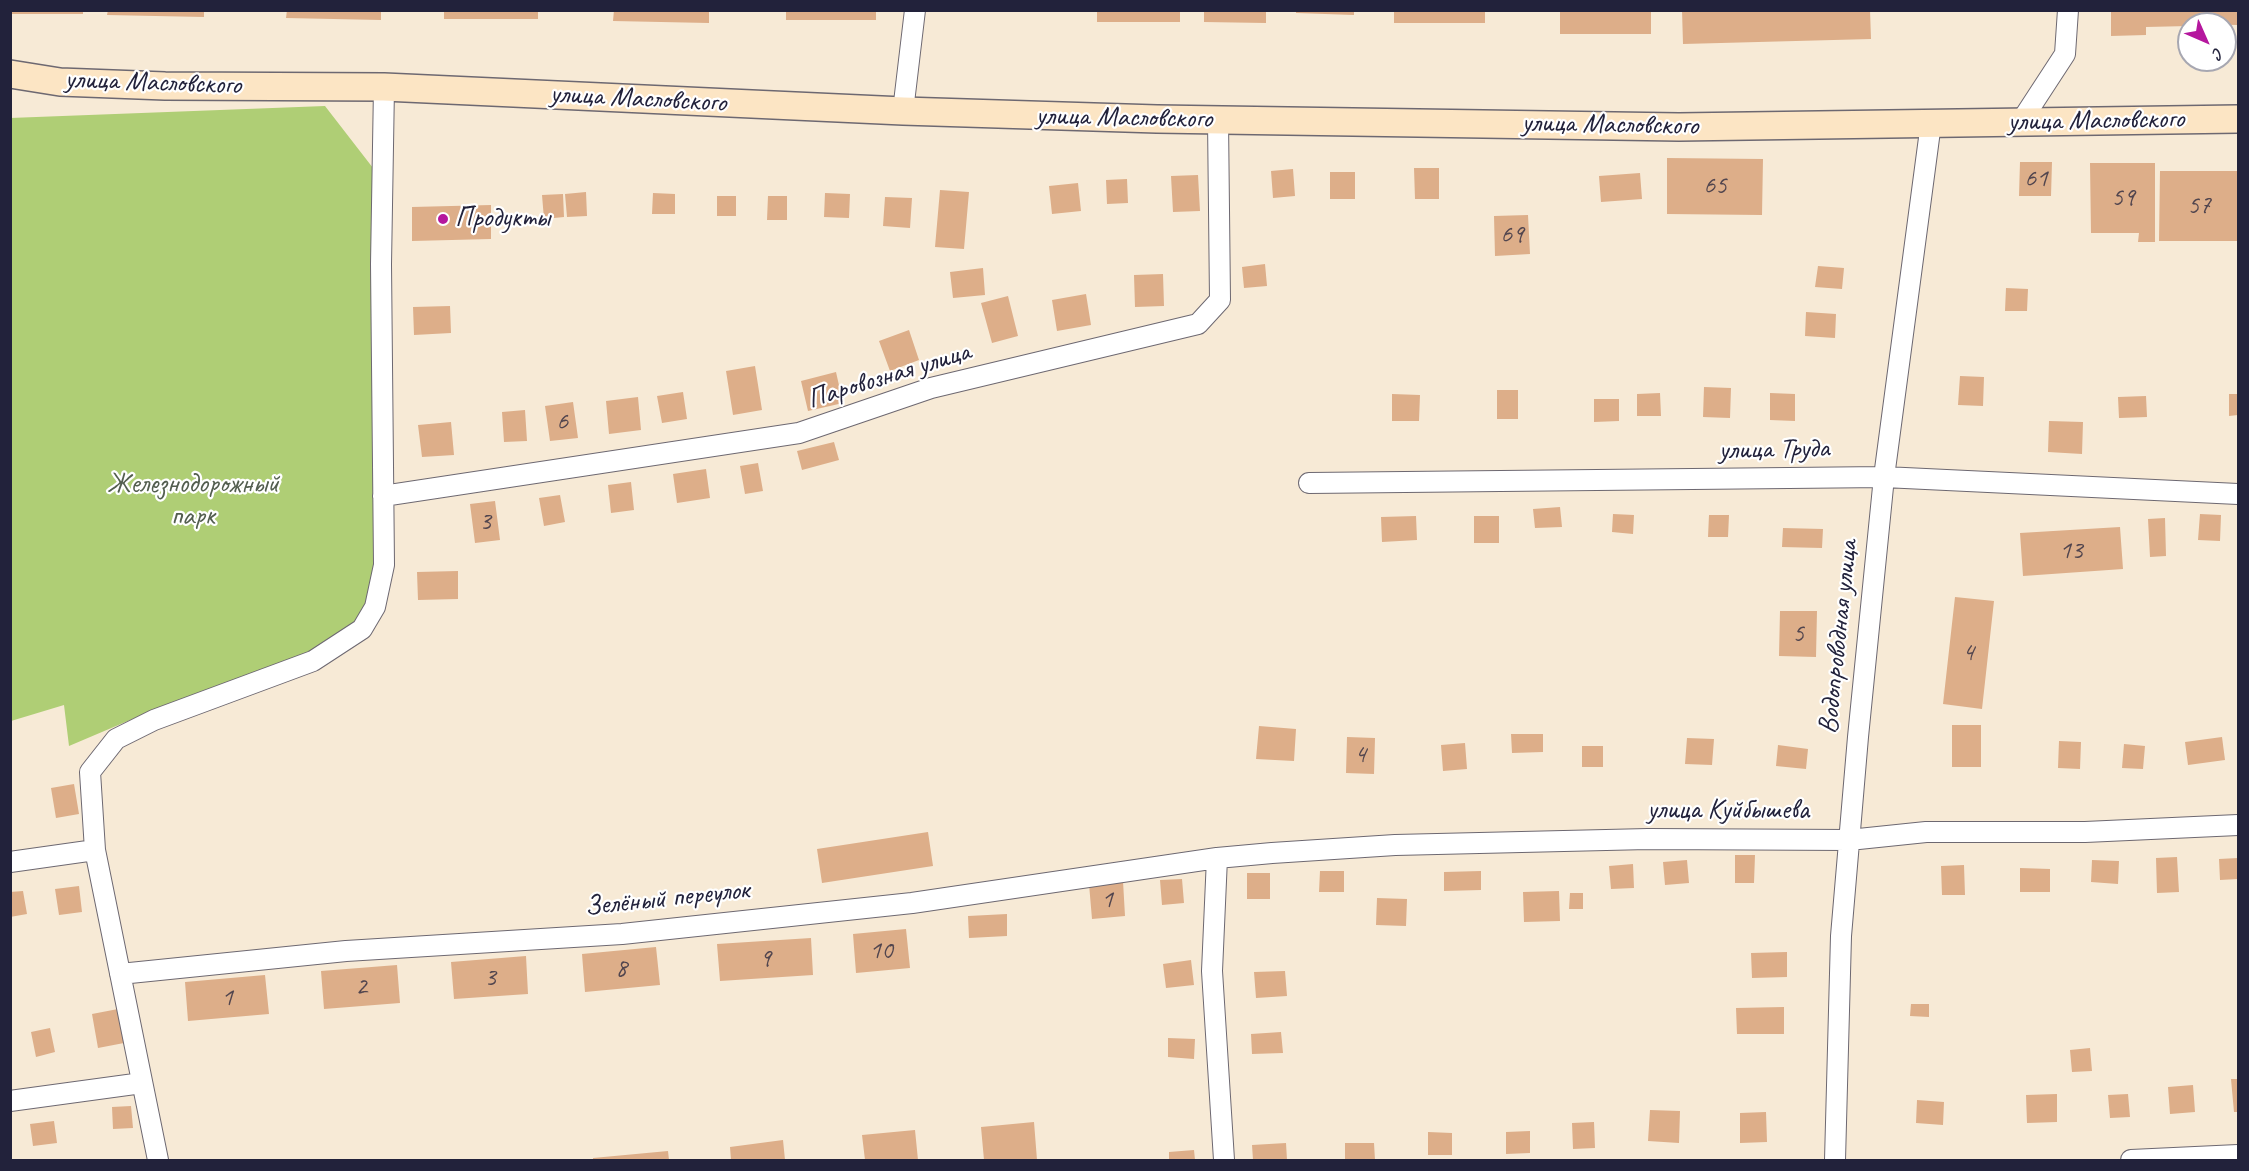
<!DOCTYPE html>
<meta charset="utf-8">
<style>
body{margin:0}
#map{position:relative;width:2249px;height:1171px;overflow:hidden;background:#f7ead6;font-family:Caveat,sans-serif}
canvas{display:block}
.frame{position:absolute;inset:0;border:12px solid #22223b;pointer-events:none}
.north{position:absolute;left:2177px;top:12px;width:60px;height:60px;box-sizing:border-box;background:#fff;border:2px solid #a7a7b1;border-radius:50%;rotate:135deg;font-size:16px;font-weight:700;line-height:24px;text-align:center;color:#22223b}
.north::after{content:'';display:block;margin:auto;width:21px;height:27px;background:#b5179e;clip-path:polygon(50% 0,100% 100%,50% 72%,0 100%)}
</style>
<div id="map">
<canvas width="2249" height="1171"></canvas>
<div class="frame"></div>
<div class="north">С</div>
</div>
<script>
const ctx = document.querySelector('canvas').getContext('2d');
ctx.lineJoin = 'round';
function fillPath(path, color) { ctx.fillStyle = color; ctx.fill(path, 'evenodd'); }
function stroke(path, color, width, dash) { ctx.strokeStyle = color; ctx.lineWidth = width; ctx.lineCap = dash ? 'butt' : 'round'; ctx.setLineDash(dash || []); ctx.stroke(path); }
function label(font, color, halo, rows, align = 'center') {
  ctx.font = font + ' Caveat,sans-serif'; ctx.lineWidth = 4.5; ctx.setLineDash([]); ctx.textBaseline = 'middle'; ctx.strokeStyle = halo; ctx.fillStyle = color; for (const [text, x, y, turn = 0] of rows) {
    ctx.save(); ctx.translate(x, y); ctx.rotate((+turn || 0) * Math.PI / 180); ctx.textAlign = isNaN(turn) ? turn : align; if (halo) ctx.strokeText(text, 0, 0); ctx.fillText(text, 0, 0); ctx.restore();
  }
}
const green = new Path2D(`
 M325 106 373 168 378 562 370 597 352 628 287 664 149 712 69 746 64 705 11 721 10 118Z`);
const building = new Path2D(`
 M10 10H83V14H10Z
 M108 10H204V17L107 15Z
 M287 10H381V20L286 18Z
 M444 10H538V19H444Z
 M614 10H709V23L613 21Z
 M786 10H876V20H786Z
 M1097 10H1180V22H1097Z
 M1204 10H1266V23L1204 22Z
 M1296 10H1354V15L1296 13Z
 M1394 10H1485V23H1394Z
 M1560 10H1651V34H1560Z
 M1682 10H1870L1871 39 1683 44Z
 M2111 10H2238V25L2189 24V26L2146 27V35L2111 36Z
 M1667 158 1763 159 1762 215 1667 214Z
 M2020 162H2052L2051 196H2019Z
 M2090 163H2155V242H2138L2139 233H2091Z
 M1414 168H1439V199H1415Z
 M1293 169 1295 196 1273 198 1271 171Z
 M2160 171H2238V241H2159Z
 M1330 172H1355V199H1330Z
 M1640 173 1642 199 1601 202 1599 176Z
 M1198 175 1200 211 1173 212 1171 176Z
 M1127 179 1128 203 1107 204 1106 180Z
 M1078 183 1081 211 1052 214 1049 186Z
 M940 190 969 192 964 249 935 247Z
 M586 192 587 216 567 217 565 194Z
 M653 193 675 194V214H652Z
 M825 193 850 194 849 218 824 217Z
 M563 194 564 217 544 219 542 195Z
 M717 196H736V216H717Z
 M768 196H787V220H767Z
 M885 197 912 198 910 228 883 226Z
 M491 205V239L412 241V207Z
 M1528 215 1530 254 1495 256 1494 216Z
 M1265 264 1267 286 1244 288 1242 267Z
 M1818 266 1844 268 1842 289 1815 287Z
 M983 268 985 295 953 298 950 272Z
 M1163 274 1164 306 1135 307 1134 275Z
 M2006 288 2028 289 2027 311H2005Z
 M1086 294 1091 325 1057 331 1052 300Z
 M1008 296 1018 336 992 343 981 303Z
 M450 306 451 333 414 335 413 307Z
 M1806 312 1836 314 1835 338 1805 336Z
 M909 330 919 360 890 371 879 341Z
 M755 366 762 410 733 415 726 371Z
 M836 372 843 403 808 411 801 381Z
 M1960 376 1984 377 1983 406 1958 405Z
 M1704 387 1731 388 1730 418 1703 417Z
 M1497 390H1518V419H1497Z
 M683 392 687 419 662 423 657 396Z
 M1660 393 1661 416H1637V394Z
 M1770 393 1795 394V421L1770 420Z
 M1392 394 1420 395 1419 421H1392Z
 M2229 394H2238V415L2229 416Z
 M2146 396 2147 417 2119 418 2118 397Z
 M638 397 641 430 609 434 606 401Z
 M1594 399H1619V421L1594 422Z
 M573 402 578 438 550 441 545 406Z
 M525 410 527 441 504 442 502 412Z
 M2049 421 2083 422 2082 454 2048 452Z
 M451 422 454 455 422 457 418 425Z
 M834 442 839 460 802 470 797 451Z
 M758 463 763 491 745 494 740 466Z
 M706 469 710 498 677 503 673 474Z
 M631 482 634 510 611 513 608 485Z
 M560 495 565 522 544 526 539 498Z
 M495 501 500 540 475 543 470 504Z
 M1560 507 1562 527 1535 528 1533 509Z
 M1613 514 1634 515 1633 534 1612 532Z
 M2200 514 2221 515 2220 541 2198 540Z
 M1709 515H1729L1728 537H1708Z
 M1416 516 1417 540 1382 542 1381 517Z
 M1474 516H1499V543H1474Z
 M2165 518 2166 556 2150 557 2148 519Z
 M2120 527 2123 569 2023 576 2020 533Z
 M1783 528 1823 529 1822 548 1782 547Z
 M458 571V599L418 600 417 572Z
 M1955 597 1994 601 1982 709 1943 704Z
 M1780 611H1817L1816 657 1779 656Z
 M1952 725H1981V767H1952Z
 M1259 726 1296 729 1294 761 1256 759Z
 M1511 734H1543V752L1512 753Z
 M1347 737 1375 738 1374 774 1346 773Z
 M2222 737 2225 760 2188 765 2185 742Z
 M1687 738 1714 739 1712 765 1685 764Z
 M2059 741 2081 742 2080 769 2058 768Z
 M1465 743 1467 769 1443 771 1441 745Z
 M2124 744 2145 746 2143 769 2122 768Z
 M1778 745 1808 749 1806 769 1776 766Z
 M1582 746H1603V767H1582Z
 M74 784 79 814 56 818 51 788Z
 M928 832 933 866 822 883 817 849Z
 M1735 855H1755L1754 883H1735Z
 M2177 857 2179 892 2157 893 2156 858Z
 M2238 858V879L2220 880 2219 859Z
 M1687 860 1689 883 1665 885 1663 862Z
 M2092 860 2119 861 2118 884 2091 882Z
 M1633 864 1634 888 1611 889 1609 866Z
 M1964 865 1965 895H1942L1941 866Z
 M2020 868 2050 869V892H2020Z
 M1320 871H1344V892H1319Z
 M1481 871V890L1444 891V872Z
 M1247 873H1270V899H1247Z
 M1182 879 1184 903 1162 905 1160 880Z
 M1123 881 1125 916 1092 919 1089 884Z
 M79 886 82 912 59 915 55 889Z
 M23 891 27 914 10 917V892Z
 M1559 891 1560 921 1524 922 1523 892Z
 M1570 893H1583V909H1569Z
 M1377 898 1407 899 1406 926 1376 925Z
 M1007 914V936L969 938 968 916Z
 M906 929 910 968 856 973 853 934Z
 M811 938 813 975 720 981 717 944Z
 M656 947 660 985 585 992 582 954Z
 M1787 952V977L1752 978 1751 953Z
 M526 956 528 994 454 999 451 962Z
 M1191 960 1194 985 1166 988 1163 964Z
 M397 965 400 1003 324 1009 321 971Z
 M1285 971 1287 996 1256 998 1254 972Z
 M265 975 269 1014 188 1021 185 982Z
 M1911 1004H1929V1017L1910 1016Z
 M1784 1007V1034H1737L1736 1008Z
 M118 1009 124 1043 98 1048 92 1014Z
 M50 1028 55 1052 36 1057 31 1032Z
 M1281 1032 1283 1053 1252 1054 1251 1034Z
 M1168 1038 1195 1039 1194 1059 1168 1057Z
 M2090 1048 2092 1071 2072 1072 2070 1050Z
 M2231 1079H2238V1112H2234Z
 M2193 1085 2195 1112 2170 1114 2168 1087Z
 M2057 1094V1122L2027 1123 2026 1095Z
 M2128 1094 2130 1117 2110 1118 2108 1095Z
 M1917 1100 1944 1102 1943 1125 1916 1123Z
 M131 1106 133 1128 113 1129 112 1107Z
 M1650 1110 1680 1111 1679 1143 1648 1141Z
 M1766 1112 1767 1142 1740 1143V1113Z
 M54 1121 57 1143 33 1146 30 1124Z
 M1034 1122 1037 1160H984L981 1127Z
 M1594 1122 1595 1148 1573 1149 1572 1123Z
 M915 1130 918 1160H865L862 1135Z
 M1530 1131V1153L1506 1154V1132Z
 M1428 1132 1452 1133V1155H1428Z
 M783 1140 785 1160H731L730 1147Z
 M1286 1143 1287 1160H1253L1252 1145Z
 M1345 1143H1374L1375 1160H1345Z
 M1194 1150 1195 1160H1169V1152Z
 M668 1151 669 1160H593V1158Z`);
const street = new Path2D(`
 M903 111 915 10
 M2020 123 2065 54 2068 10
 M1309 483 1884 477 2238 494
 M383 496 799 433 931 388 1198 324 1220 300 1218 120
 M1217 858 1212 971 1224 1160
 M10 862 95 850
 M120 974 346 951 622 934 912 903 1217 858 1272 853 1395 845 1648 839 1849 840 1926 832H2085L2238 825
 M10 1101 142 1083
 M158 1160 95 850 90 772 116 739 154 720 313 661 362 629 375 607 384 565 381 264 384 87
 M1835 1160 1841 936 1858 737 1884 477 1931 123
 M2131 1160 2238 1155`);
const secondary = new Path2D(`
 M10 74 60 82 165 86 384 87 903 111 1157 119 1679 127 2238 119`);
const markers = [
 [443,219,6,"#b5179e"]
];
const numberNames = [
 ["61",2036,179],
 ["65",1715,186],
 ["59",2123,198],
 ["57",2199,206],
 ["69",1512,235],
 ["6",562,422],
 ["3",485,522],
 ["13",2071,551],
 ["5",1798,634],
 ["4",1968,653],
 ["4",1360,755],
 ["1",1107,900],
 ["10",881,951],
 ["9",765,959],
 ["8",621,969],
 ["3",490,978],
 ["2",361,987],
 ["1",227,998]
];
const streetNames = [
 ["улица Масловского",153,83,2],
 ["улица Масловского",638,99,3],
 ["улица Масловского",1124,118,1],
 ["улица Масловского",2096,121,-1],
 ["улица Масловского",1610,125,1],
 ["Паровозная улица",889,376,-17],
 ["улица Труда",1774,450,-1],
 ["Водопроводная улица",1839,637,-84],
 ["улица Куйбышева",1728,811],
 ["Зелёный переулок",667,899,-6]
];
const poiNames = [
 ["Продукты",455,219]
];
const parkNames = [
 ["Железнодорожный",193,485],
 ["парк",193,517]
];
fillPath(green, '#afce75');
fillPath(building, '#ddae89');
stroke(street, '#6d6871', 22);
stroke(secondary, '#6d6871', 30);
stroke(street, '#fff', 20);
stroke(secondary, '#fce5c4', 27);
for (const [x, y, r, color] of markers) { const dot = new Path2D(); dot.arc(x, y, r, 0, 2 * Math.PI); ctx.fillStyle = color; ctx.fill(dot); stroke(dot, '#fff', 2); }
label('26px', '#51454e', null, numberNames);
label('28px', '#22223b', '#fff', streetNames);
label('28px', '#22223b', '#fff', poiNames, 'left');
label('28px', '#535e4f', '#fff', parkNames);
</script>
